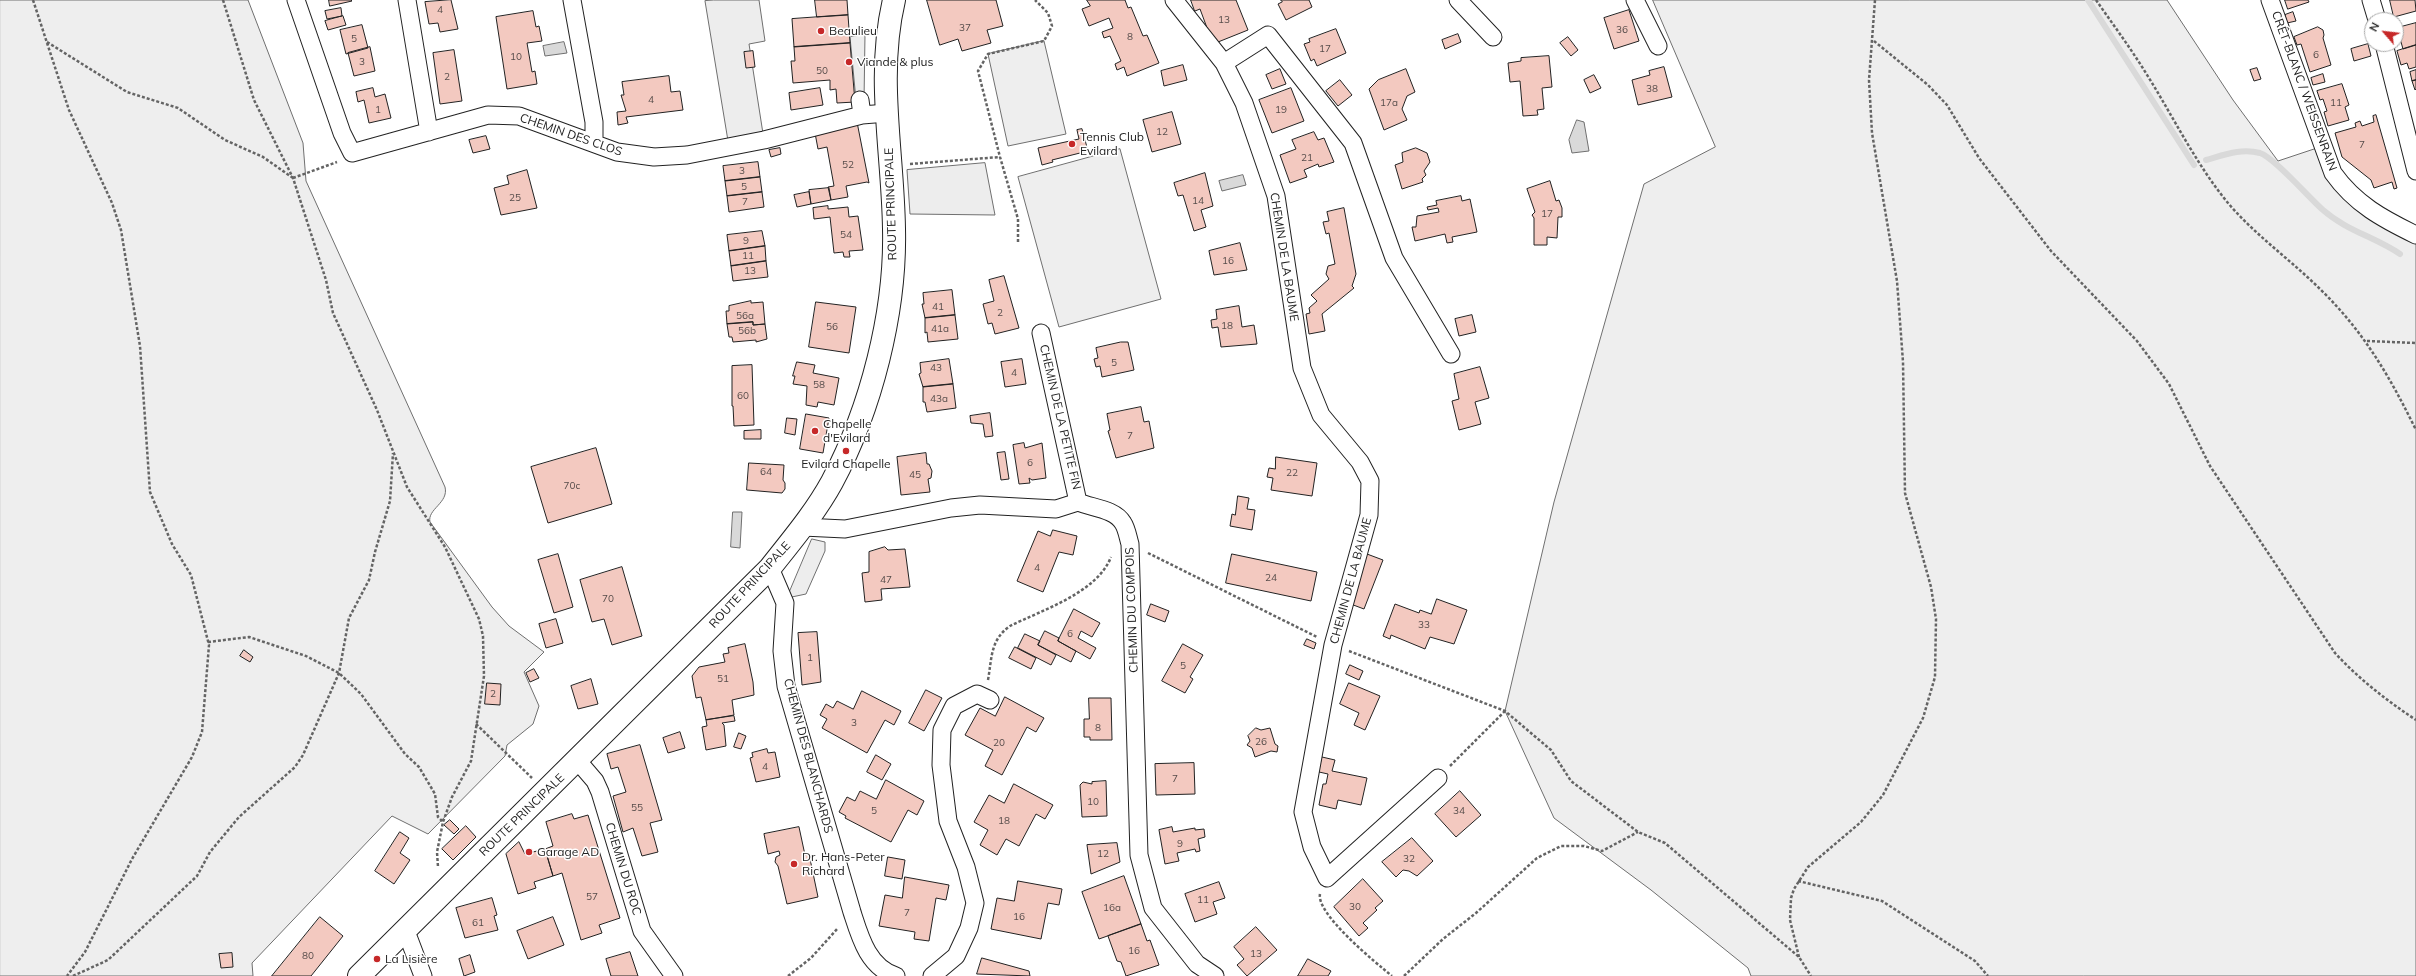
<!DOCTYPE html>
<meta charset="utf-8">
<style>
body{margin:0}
#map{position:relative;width:2416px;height:976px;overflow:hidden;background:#fff;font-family:Mulish,sans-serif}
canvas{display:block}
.north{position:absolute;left:2364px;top:12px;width:40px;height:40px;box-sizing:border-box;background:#fff;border:1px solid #a7a7a7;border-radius:50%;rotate:298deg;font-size:11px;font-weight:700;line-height:16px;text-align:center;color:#222}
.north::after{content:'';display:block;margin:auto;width:14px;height:18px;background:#c62828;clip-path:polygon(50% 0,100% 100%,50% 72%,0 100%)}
</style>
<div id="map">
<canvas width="2416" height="976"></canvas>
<div class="north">N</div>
</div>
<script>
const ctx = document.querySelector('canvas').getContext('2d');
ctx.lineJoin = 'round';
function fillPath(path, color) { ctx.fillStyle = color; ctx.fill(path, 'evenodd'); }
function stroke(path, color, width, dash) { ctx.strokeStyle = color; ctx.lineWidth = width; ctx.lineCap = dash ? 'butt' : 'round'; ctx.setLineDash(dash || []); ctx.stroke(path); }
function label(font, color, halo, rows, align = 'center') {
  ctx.font = font + ' Mulish,sans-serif'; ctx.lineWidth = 3; ctx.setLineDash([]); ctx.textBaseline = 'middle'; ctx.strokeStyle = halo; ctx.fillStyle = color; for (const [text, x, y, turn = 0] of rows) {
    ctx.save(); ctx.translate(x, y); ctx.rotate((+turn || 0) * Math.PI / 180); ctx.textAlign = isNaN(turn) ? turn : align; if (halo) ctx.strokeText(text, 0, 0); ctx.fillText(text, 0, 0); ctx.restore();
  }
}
const green = new Path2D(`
 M0 0H248L303 143 306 181 445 487C449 503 427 509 430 522L492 607 509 626 544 652 524 672 539 706 533 724 507 745 505 756 428 834 392 816 252 963 253 976H0Z
 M1653 0H2167L2233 100 2278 161 2329 144 2338 172 2352 189 2416 228V976H1751L1748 968 1651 890 1554 818 1505 711 1554 502 1644 184 1715 147Z
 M1044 41 1066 134 1008 146 988 54Z
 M1120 149 1161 299 1059 327 1018 177Z`);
const parking = new Path2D(`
 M714 0H759L765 41 749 44 764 140 729 147 705 1Z
 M865 35 864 101 856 100 850 37Z
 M985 163 995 215 910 214 907 170Z
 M812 539 825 542V551L806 594 787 598Z`);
const water = new Path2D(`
 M564 42 567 53 545 56 543 46Z
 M1577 120 1584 122 1589 151 1572 153 1569 140Z
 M1243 175 1246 185 1222 191 1219 181Z
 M733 512H742L740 548 731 547Z`);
const stream = new Path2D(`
 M2088 0 2194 165
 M2206 160C2224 155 2241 148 2260 153 2275 158 2309 198 2323 210 2347 231 2375 237 2400 254`);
const building = new Path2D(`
 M329 0H351L352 1 330 6Z
 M451 0 458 29 440 32 438 23 429 24 425 2Z
 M815 0H847L848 15 817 17Z
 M927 0H996L1003 26 987 30 991 43 962 51 958 39 940 45Z
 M1087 0H1125L1128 8 1131 7 1143 36 1147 35 1159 63 1127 76 1124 67 1117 70 1115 64 1121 61 1110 36 1104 38 1102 32 1113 28 1109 18 1089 26 1082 9 1090 6Z
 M1191 0H1236L1248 30 1213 44 1200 9 1195 11Z
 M1281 0H1309L1312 7 1286 20 1278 4 1282 2Z
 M2285 0H2308L2309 2 2288 9Z
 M2390 0H2415L2416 11 2394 17Z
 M341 8 342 16 327 19 325 11Z
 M1629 10 1639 41 1614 49 1604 18Z
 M533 11 536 27 539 26 542 41 527 43 532 72 535 71 537 84 507 89 496 17Z
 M2293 12 2296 21 2287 23 2285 15Z
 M848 15 850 43 794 47 792 19Z
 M343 16 346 25 328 30 325 21Z
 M2416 23V45L2403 49 2397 28Z
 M362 25 368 48 346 54 340 30Z
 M2318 27 2323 30 2324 35 2323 38 2331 65 2310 72 2301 44 2297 45 2294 37Z
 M1336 29 1346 53 1317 66 1314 59 1311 61 1304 44 1310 42 1309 39Z
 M1458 34 1461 42 1445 49 1442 40Z
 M1568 37 1578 50 1571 56 1560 43Z
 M850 43 855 102 837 103 836 89 830 90V80L793 83 791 61H795L794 47Z
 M2368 44 2371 56 2354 61 2351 49Z
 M2416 45V67L2409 69 2407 63 2401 65 2397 51Z
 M370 47 375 71 354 76 348 53Z
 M454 50 462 101 440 104 433 53Z
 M753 51 755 67 746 68 744 52Z
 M1549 56 1552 87 1542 88 1544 109 1537 110 1538 115 1523 116 1520 81 1510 82 1508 63 1521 61V58Z
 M1183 65 1187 80 1164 86 1161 71Z
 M1664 67 1672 97 1638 105 1632 80 1650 75 1649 71Z
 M2257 68 2261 79 2254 81 2250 70Z
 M1280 69 1286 84 1272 89 1266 75Z
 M1406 69 1415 92 1407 96 1402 109 1407 120 1384 130 1369 89 1378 80Z
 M2416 70V80L2412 81 2410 72Z
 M2323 74 2325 82 2313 85 2311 78Z
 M1594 75 1601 88 1590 93 1584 80Z
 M669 76 671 92 680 91 683 110 626 117 628 123 618 125 617 112 626 111 621 95H624L622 82Z
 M1340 80 1352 95 1338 106 1326 91Z
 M2416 80V89L2415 90 2412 81Z
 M2342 84 2349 105 2345 107 2349 120 2328 126 2324 112 2327 111 2323 99 2320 100 2317 91Z
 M373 88 375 97 385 94 391 118 369 123 364 100 358 102 356 92Z
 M820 88 823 105 791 110 789 93Z
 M1291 88 1304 121 1272 133 1259 100Z
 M1172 112 1181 144 1152 152 1143 120Z
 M2376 115 2397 188 2394 189 2392 182 2374 188 2371 180 2342 157 2335 133 2356 127 2355 123 2360 121 2362 126 2374 122 2373 116Z
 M857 122 869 183 867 182 846 186 848 197 831 200 828 187 834 186 827 147 818 149 815 133Z
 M1082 129 1088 151 1052 160 1053 162 1042 165 1038 148 1079 139 1077 130Z
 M1314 132 1318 140 1324 138 1334 162 1319 167 1318 164 1304 170 1307 177 1290 183 1280 155 1296 149 1292 140Z
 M486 136 490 149 473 153 469 140Z
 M780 148 781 154 771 157 769 150Z
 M1416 148 1427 153 1430 162 1424 171 1426 175 1422 179 1423 182 1402 189 1395 165 1403 162 1402 153Z
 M758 162 760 177 725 181 723 166Z
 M527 170 537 208 501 215 494 188 509 184 507 176Z
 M1205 173 1213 206 1201 210 1206 227 1194 231 1183 195 1178 196 1174 183Z
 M760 177 762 192 727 196 725 181Z
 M1550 181 1556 201 1559 200 1562 208V217H1558L1557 238 1547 237V245H1534V218L1532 215 1535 212 1527 189Z
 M829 188 831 200 811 204 809 190Z
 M762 192 764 207 729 212 727 196Z
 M809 192 811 204 797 207 794 195Z
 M1461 196 1462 201 1470 199 1477 232 1452 237 1453 242 1447 243 1445 234 1415 241 1412 227H1416L1417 216 1439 212 1438 208 1428 210 1427 207 1437 205 1436 201Z
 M828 206V209L848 207 849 217 858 216 863 250 849 251 850 257H844L843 252 834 253 830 217 814 219 813 208Z
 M1344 208 1356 274 1352 286 1354 288 1322 314 1325 331 1309 334 1306 314 1310 313 1309 308 1317 301 1311 295 1329 279 1326 274 1328 266 1335 264 1329 233 1326 234 1323 222 1329 221 1327 212Z
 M762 231 765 246 729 251 727 235Z
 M1240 243 1247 270 1214 275 1209 251Z
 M765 246 766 261 731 266 729 251Z
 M766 261 768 277 733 281 731 266Z
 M1004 276 1019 328 995 334 992 323 988 324 983 304 994 301 989 280Z
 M952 290 955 315 925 318 922 304H924L923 293Z
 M751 301V303L763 302 765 324 753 325V322L727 324 726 311H729V306Z
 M816 302 856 307 849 353 809 347Z
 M1239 306 1242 327 1254 325 1257 344 1221 347 1218 327 1212 328 1211 320 1217 319 1216 310Z
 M955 315 958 339 928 342 927 332 925 333V318Z
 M1472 315 1476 332 1459 336 1455 319Z
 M753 322V325L765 324 767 339 756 342V340L733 342 732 337H729L727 324Z
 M1121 342H1128L1134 370 1102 377 1100 366 1096 367 1094 359 1098 358 1096 348Z
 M949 359 953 384 923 387 919 374 921 373 920 363Z
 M1022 359 1026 384 1005 387 1001 362Z
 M797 362 815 365 813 373 839 378 834 405 818 402 817 407 806 405 807 386 793 384 795 376H793Z
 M752 365 754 425 734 426 733 406H732V366Z
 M1480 367 1489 398 1475 402 1481 424 1459 430 1452 401 1459 399 1454 374Z
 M953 384 956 408 927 412 925 402H923V387Z
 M1141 407 1144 422 1149 421 1154 448 1116 458 1108 431 1110 430 1107 414Z
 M990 413 993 436 985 437 983 424 971 423 970 416Z
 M806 414 829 418 823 453 800 449Z
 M787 418 797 419 795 435 785 433Z
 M761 430V439H744V431Z
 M1024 443 1025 448 1042 443 1046 478 1032 480 1029 478 1030 483 1019 484 1013 445Z
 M596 448 612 504 548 523 531 467Z
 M1005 452 1009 479 1001 480 997 453Z
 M926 453 927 464H929L932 471 931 478 928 479 930 492 901 495 897 457Z
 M1276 457 1317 463 1312 496 1271 490 1273 478 1267 477 1269 468 1275 469Z
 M749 463 784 465 783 480 785 483V489L782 493 747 490Z
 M1238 496 1249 498 1247 509 1255 510 1252 530 1230 526 1232 514 1235 515Z
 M1053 530 1077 536 1073 555 1059 552 1043 592 1017 581 1038 531 1050 536Z
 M885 547 888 550 905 549 910 587 881 589 882 600 865 602 862 573 869 572V552Z
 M558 554 573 607 554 613 538 560Z
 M1232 554 1317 572 1311 601 1226 583Z
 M1367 554 1383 560 1364 609 1348 603Z
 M622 567 642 636 612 645 604 619 592 622 580 580Z
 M1437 599 1467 610 1454 644 1430 637 1425 649 1391 635 1390 639 1383 636 1395 604 1419 613 1420 610 1431 614Z
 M1151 604 1169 611 1165 622 1147 615Z
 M1074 609 1100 623 1092 637 1081 631 1078 638 1096 648 1090 659 1058 641Z
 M556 619 563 643 546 648 539 624Z
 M1045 631 1059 638 1058 641 1076 651 1071 662 1038 645Z
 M817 632 821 682 802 685 798 633Z
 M1025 634 1040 641 1038 645 1056 655 1051 665 1018 648Z
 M1307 639 1316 643 1314 649 1304 645Z
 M745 644 753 682 754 695 732 700 734 715 706 720 701 697 696 698 692 676 699 667 725 662 723 654 729 653 728 648Z
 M1183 644 1203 655 1190 677 1193 679 1185 693 1162 681Z
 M1015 647 1036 658 1031 669 1009 658Z
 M244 650 253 657 250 662 240 656Z
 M1350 665 1363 671 1359 680 1346 674Z
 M534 669 539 678 530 682 526 673Z
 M591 679 598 704 578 709 571 686Z
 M487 683 501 684 500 705 485 704Z
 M1349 683 1380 696 1365 730 1354 725 1359 713 1340 704Z
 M926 690 942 698 924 731 909 723Z
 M862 691 901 711 894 725 885 720 867 753 822 728 827 719 820 715 826 704 833 708 837 701 853 709Z
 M1005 697 1044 718 1036 732 1027 727 1002 775 985 766 993 750 965 735 980 708 995 716Z
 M1089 698H1111L1112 740H1090V737H1084V719H1089Z
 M734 716 735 721 722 723 724 725 726 746 706 750 702 727 707 726 706 720Z
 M1256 728 1261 730 1270 728 1275 744 1278 746 1277 752 1271 751 1255 757 1252 748 1247 745 1250 741 1248 736Z
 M680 732 685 748 668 753 663 738Z
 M739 733 746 736 741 749 734 747Z
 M640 745 662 820 650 823 658 852 642 856 633 828 623 832 613 796 626 792 618 767 611 769 607 754Z
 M767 749 768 753 775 752 780 777 756 782 750 758 753 757 752 753Z
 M876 755 891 764 882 780 867 772Z
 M1322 757 1335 760 1332 771 1367 778 1361 805 1338 800 1336 809 1319 805 1323 784H1326L1328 774 1319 772Z
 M1194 763 1195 794 1156 795 1155 764Z
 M886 780 924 801 917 815 908 810 891 842 845 818 846 816 839 812 847 797 855 801 860 791 876 799Z
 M1106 781 1107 816 1082 817 1080 785 1083 782 1092 784V782Z
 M1014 784 1053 805 1045 819 1036 814 1019 846 1006 839 997 855 980 845 988 830 974 822 989 795 1004 803Z
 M1460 791 1481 815 1456 837 1435 814Z
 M572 814 574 819 588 815 620 918 599 925 602 933 581 940 562 873 553 876 545 849 553 846 546 822Z
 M450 820 459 829 454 834 444 825Z
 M466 826 476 837 453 860 442 849Z
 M799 827 805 855 809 854 818 897 787 904 778 866 775 862 776 857 780 855 779 851 768 854 764 834Z
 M1172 827 1173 832 1195 828V830L1204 829 1205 837 1198 839 1200 851 1196 852 1195 849 1177 853 1179 861 1165 864 1159 830Z
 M400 832 409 838 400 853 410 860 394 884 375 871Z
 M1412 838 1433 861 1417 876 1409 871 1403 870 1396 877 1382 862Z
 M519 842 525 854 545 849 553 876 534 882 536 888 518 894 506 854Z
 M1117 843 1120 862 1091 874 1087 845Z
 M888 857 905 860 902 879 885 876Z
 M1124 876 1141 924 1099 939 1082 892Z
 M905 877 949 885 946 900 936 898 929 941 914 939 915 932 879 926 885 895 902 898Z
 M1363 879 1383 901 1375 908 1377 910 1363 923 1368 928 1359 936 1334 907Z
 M1018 881 1062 889 1059 905 1048 903 1041 939 991 929 997 898 1014 901Z
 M1219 882 1225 898 1213 902 1217 914 1195 922 1185 894Z
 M492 898 497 915 494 916 498 930 465 938 456 908Z
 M320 917 343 936 311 976H272Z
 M553 917 564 945 528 959 517 931Z
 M1141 924 1147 941 1150 940 1159 965 1126 976 1121 962 1117 961 1108 936Z
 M1256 927 1277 950 1247 976 1237 965 1244 959 1234 947Z
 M630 952 638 976H611L606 959Z
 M232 953 233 967 221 968 219 954Z
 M470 955 475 972 464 976 459 959Z
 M982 958 1029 971 1030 976 977 974Z
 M1308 959 1331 971 1328 976H1298Z`);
const path = new Path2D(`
 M33 0 69 110 112 203 121 230 140 346 150 492 172 544 191 575 209 645 202 732 192 757 132 859 85 952 67 976
 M223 0 254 100 293 178 326 280 333 313 377 410 407 487 445 547 479 619 483 636 484 676 471 761 452 797 443 822 437 852 438 867
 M2096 0C2112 23 2129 46 2144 70 2172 114 2195 163 2228 203 2256 236 2291 260 2321 290 2364 332 2390 377 2416 430
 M1874 41 1928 85 1947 105 1979 158 2051 251 2137 341 2169 384 2210 466 2335 653C2359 679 2386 700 2416 720
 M47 42 127 92 178 108 225 140 263 157 293 178
 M910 164 1000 157
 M293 178 337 162
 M1018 242V219L1000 157 978 71 988 54 1044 41 1052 26 1048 13 1035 0
 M2367 341 2416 343
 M1148 553 1317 637
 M208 642 249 637 306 656 339 673 361 694 405 754 419 767 435 794 438 817 443 822
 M1349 651 1505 711 1551 750 1571 781 1638 832 1665 843 1799 957 1811 976
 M988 680C992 658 990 640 1010 626 1042 610 1097 593 1111 557
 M476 724 532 778
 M1450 766 1505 711
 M1798 881 1882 901 1975 961 1988 976
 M1320 894C1316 914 1376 963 1392 976
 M1799 957 1790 920 1791 898 1794 889 1808 867 1861 822 1883 795 1923 718 1935 677 1936 619 1931 587 1905 493 1903 362 1897 281 1872 133 1869 80 1875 0
 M73 976 108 960 197 876 210 852 239 817 295 767 303 755 339 673 349 618 369 580 375 552 390 501 393 453
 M788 976 811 958 838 928
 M1404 976 1443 939 1476 913 1537 858 1561 846H1584L1602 851 1638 832`);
const minor = new Path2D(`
 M296 0 342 133 352 153 488 115 519 116 617 152 654 157 687 155 764 140 862 115 887 113
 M407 0 429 132
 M572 0 594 122V142
 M1174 0 1224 63 1244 103 1276 196 1302 368 1321 415 1360 462 1370 481 1369 515 1333 645 1303 812 1312 847 1327 878 1438 778
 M1458 0 1493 37
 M1635 0 1658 46
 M2270 0 2333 173C2355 204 2383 219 2416 235
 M2371 0 2377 20
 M2384 44 2416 171
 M1224 63 1268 35 1353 143 1394 258 1451 354
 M860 100 862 115
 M1041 333 1078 502
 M803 527 845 529 951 508 980 505 1056 509 1078 502C1092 508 1115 509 1123 523 1127 529 1128 538 1130 544L1139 855 1153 908 1197 964 1215 976
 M770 568 785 603 782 651 786 686 852 912C860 937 868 967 896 976
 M577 760 595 781 600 792 642 931 674 976
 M404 932 409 939 423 976
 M932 976 956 956 969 928 975 903 966 867 948 821 941 765 942 730 954 706 977 694 990 700`);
const tertiary = new Path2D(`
 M359 976 770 568C792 540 815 513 832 482 871 409 896 312 894 229 893 153 876 76 894 0`);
const markers = [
 [821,31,4,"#c62828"],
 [849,62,4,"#c62828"],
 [1072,144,4,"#c62828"],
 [815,431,4,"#c62828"],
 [846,451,4,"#c62828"],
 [529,852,4,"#c62828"],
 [794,864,4,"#c62828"],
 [377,959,4,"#c62828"]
];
const numberNames = [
 ["4",440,10],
 ["13",1224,20],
 ["37",965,28],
 ["36",1622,30],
 ["8",1130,37],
 ["5",354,39],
 ["17",1325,49],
 ["6",2316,55],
 ["10",516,57],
 ["3",362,62],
 ["50",822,71],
 ["2",447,77],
 ["38",1652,89],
 ["4",651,100],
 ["17a",1389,103],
 ["11",2336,103],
 ["1",378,110],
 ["19",1281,110],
 ["12",1162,132],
 ["7",2362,145],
 ["21",1307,158],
 ["52",848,165],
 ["3",742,171],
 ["5",744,187],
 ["25",515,198],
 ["14",1198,201],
 ["7",745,202],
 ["17",1547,214],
 ["54",846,235],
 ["9",746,241],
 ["11",748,256],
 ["16",1228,261],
 ["13",750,271],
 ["41",938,307],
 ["2",1000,313],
 ["56a",745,316],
 ["18",1227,326],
 ["56",832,327],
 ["41a",940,329],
 ["56b",747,331],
 ["5",1114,363],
 ["43",936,368],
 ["4",1014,373],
 ["58",819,385],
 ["60",743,396],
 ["43a",939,399],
 ["7",1130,436],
 ["6",1030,463],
 ["64",766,472],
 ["22",1292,473],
 ["45",915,475],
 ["70c",572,486],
 ["4",1037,568],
 ["24",1271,578],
 ["47",886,580],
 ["70",608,599],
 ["33",1424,625],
 ["6",1070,634],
 ["1",810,658],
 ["5",1183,666],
 ["51",723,679],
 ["2",493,694],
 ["3",854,723],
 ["8",1098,728],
 ["26",1261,742],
 ["20",999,743],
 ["4",765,767],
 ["7",1175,779],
 ["10",1093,802],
 ["55",637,808],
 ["5",874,811],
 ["34",1459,811],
 ["18",1004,821],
 ["9",1180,844],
 ["12",1103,854],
 ["32",1409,859],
 ["57",592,897],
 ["11",1203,900],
 ["30",1355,907],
 ["16a",1112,908],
 ["7",907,913],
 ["16",1019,917],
 ["61",478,923],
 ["16",1134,951],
 ["13",1256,954],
 ["80",308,956]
];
const poiNames = [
 ["Beaulieu",829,31],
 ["Viande & plus",857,62],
 ["Tennis Club",1080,137],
 ["Evilard",1080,151],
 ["Chapelle",823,424],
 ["d'Evilard",823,438],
 ["Evilard Chapelle",846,464,"center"],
 ["Garage AD",537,852],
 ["Dr. Hans-Peter",802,857],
 ["Richard",802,871],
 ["La Lisière",385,959]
];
const streetNames = [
 ["CRÊT-BLANC / WEISSENRAIN",2304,91,70],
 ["CHEMIN DES CLOS",571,135,19],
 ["ROUTE PRINCIPALE",891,204,-92],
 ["CHEMIN DE LA BAUME",1284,257,81],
 ["CHEMIN DE LA PETITE FIN",1060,417,77],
 ["CHEMIN DE LA BAUME",1351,581,-75],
 ["ROUTE PRINCIPALE",750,585,-47],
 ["CHEMIN DU COMPOIS",1132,610,-92],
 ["CHEMIN DES BLANCHARDS",808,756,75],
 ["ROUTE PRINCIPALE",522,815,-44],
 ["CHEMIN DU ROC",623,869,73]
];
fillPath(green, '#eee');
stroke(green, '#6f6f6f', 1);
fillPath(parking, '#ededed');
stroke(parking, '#6f6f6f', 1);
fillPath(water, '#d9d9d9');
stroke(water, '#6f6f6f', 1);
stroke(stream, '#d9d9d9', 6);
fillPath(building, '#f3c9c0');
stroke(building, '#222', 1);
stroke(minor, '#222', 19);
stroke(tertiary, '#222', 24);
stroke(path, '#646464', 2.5, [3, 2]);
stroke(minor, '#fff', 17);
stroke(tertiary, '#fff', 22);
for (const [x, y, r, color] of markers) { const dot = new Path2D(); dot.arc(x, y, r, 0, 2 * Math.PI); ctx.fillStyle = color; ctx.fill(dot); stroke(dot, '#fff', 1.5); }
label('10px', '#564c4a', null, numberNames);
label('12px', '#222', '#fff', poiNames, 'left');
label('12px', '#222', '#fff', streetNames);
</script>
